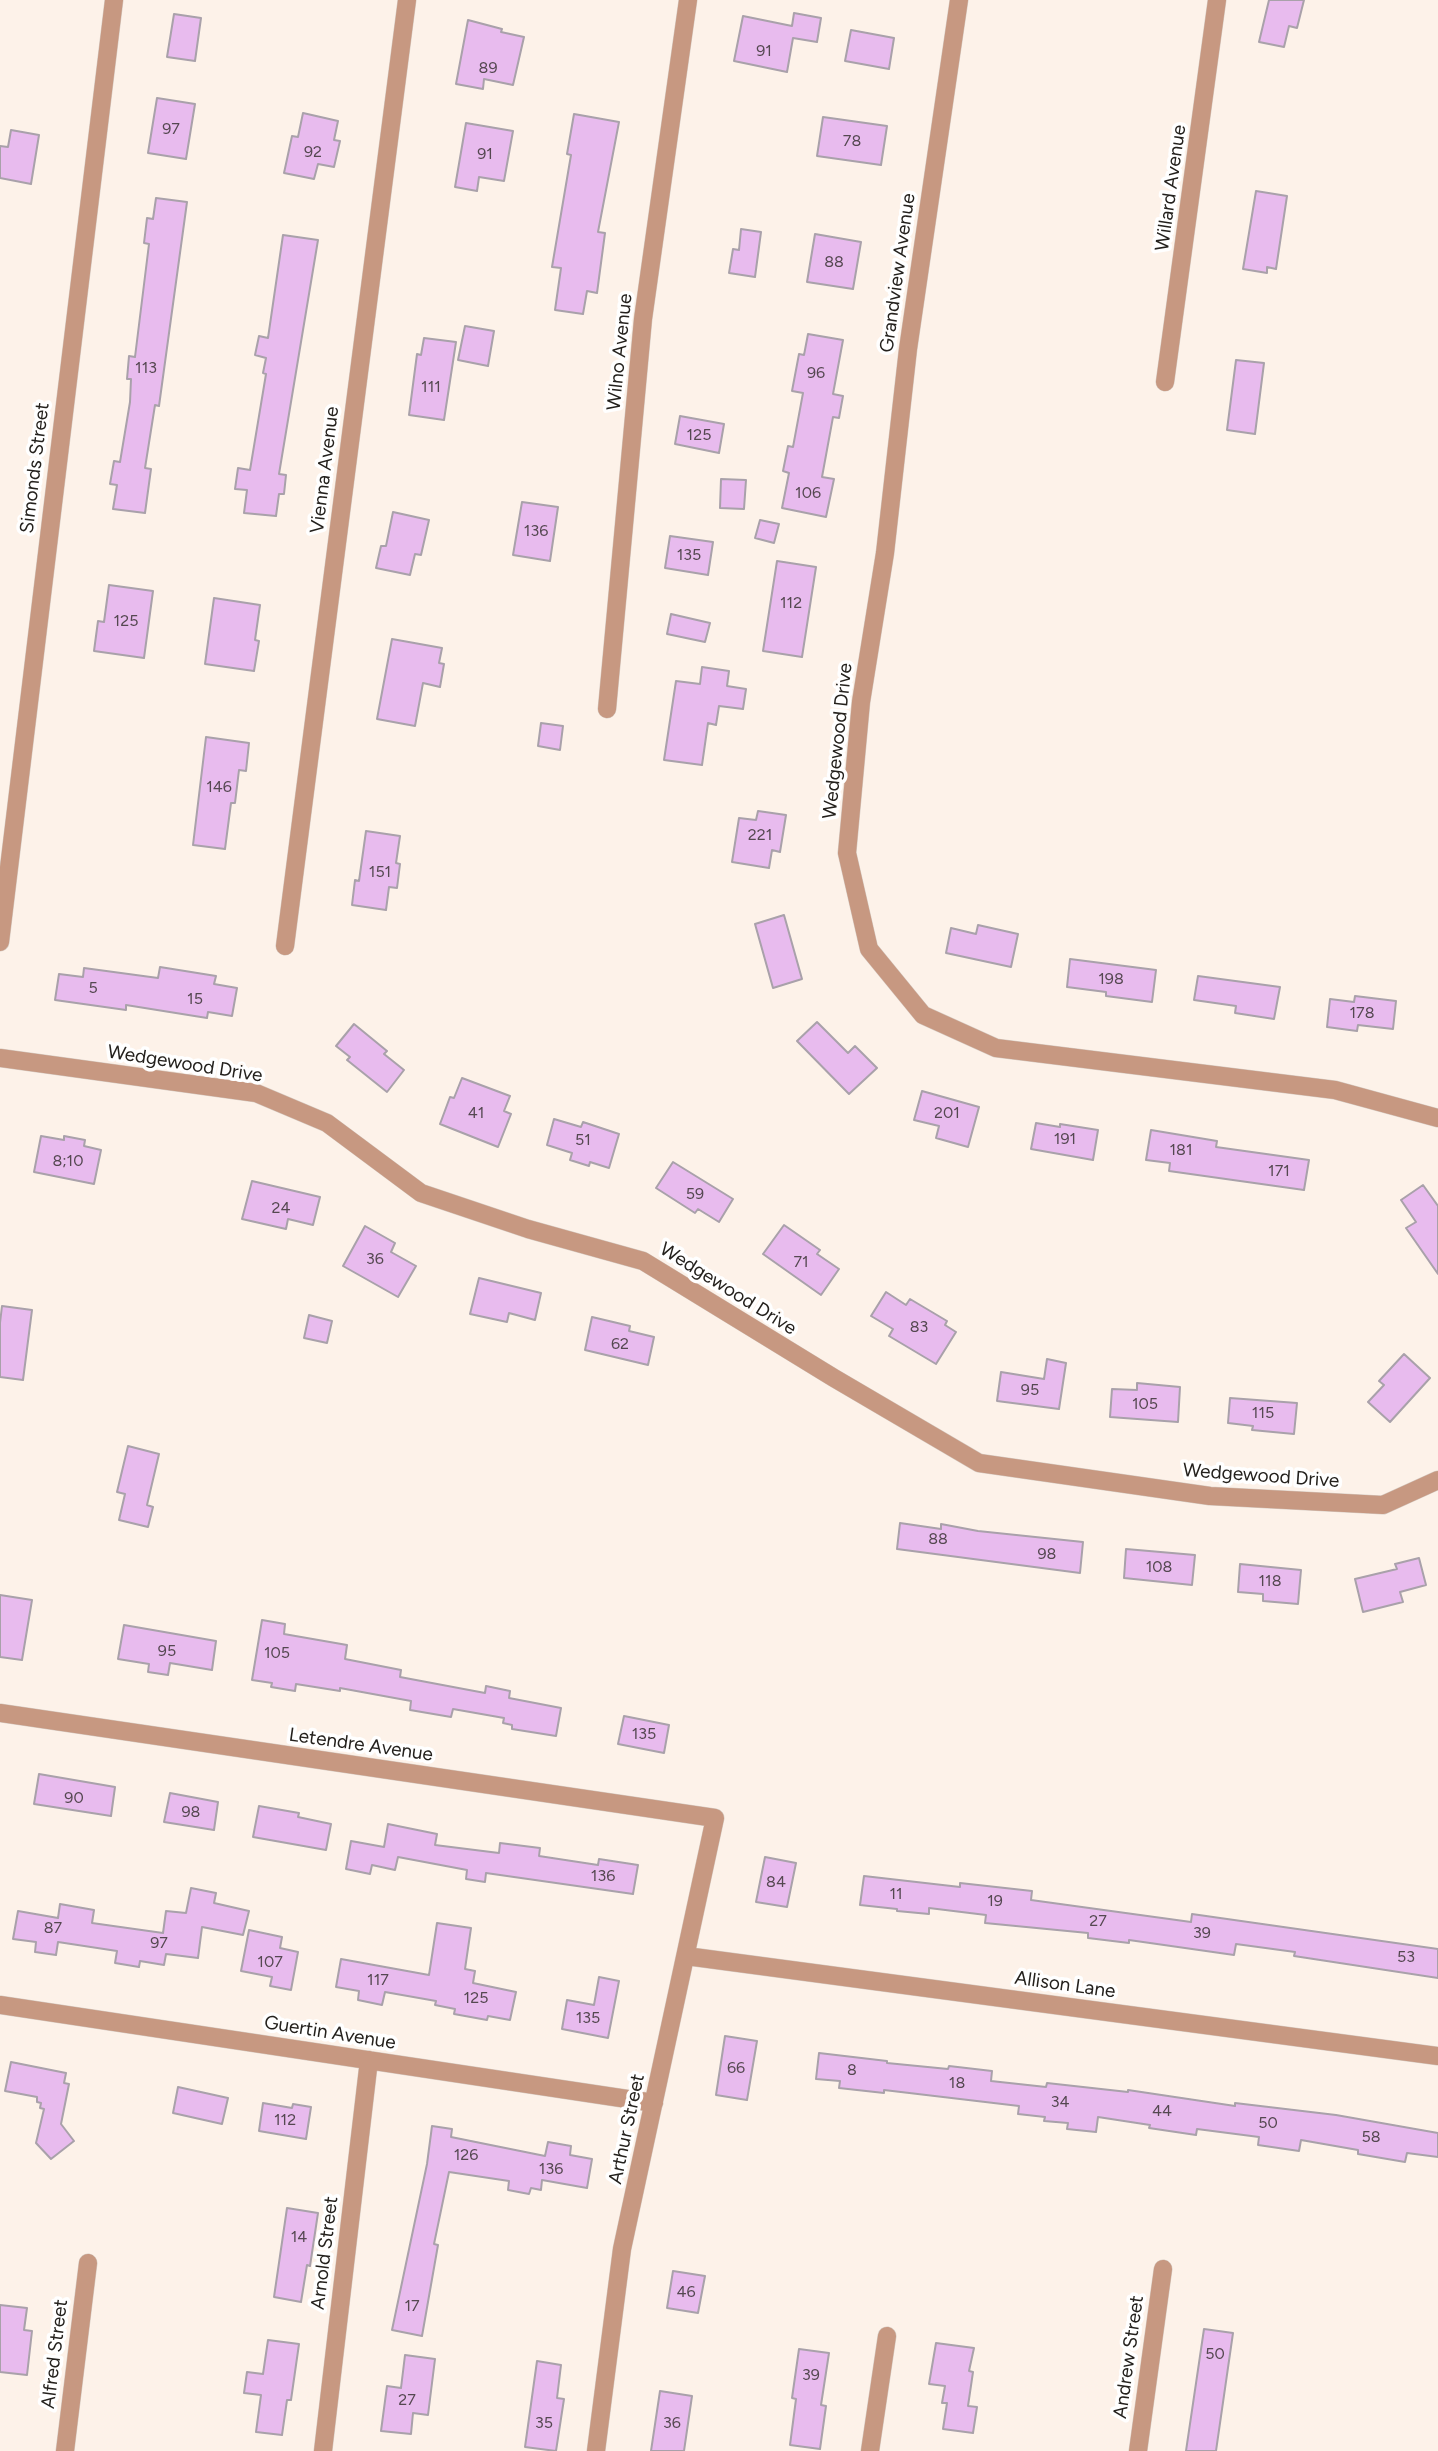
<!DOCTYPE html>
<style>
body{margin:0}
canvas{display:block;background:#fdf2e9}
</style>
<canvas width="1438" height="2451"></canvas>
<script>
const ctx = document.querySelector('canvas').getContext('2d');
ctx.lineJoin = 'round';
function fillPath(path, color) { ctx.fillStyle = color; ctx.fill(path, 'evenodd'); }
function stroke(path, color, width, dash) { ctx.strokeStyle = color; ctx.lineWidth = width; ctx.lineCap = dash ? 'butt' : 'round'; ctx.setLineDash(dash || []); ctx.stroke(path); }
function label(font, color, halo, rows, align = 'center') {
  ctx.font = font + ' Figtree,sans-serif'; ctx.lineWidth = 7; ctx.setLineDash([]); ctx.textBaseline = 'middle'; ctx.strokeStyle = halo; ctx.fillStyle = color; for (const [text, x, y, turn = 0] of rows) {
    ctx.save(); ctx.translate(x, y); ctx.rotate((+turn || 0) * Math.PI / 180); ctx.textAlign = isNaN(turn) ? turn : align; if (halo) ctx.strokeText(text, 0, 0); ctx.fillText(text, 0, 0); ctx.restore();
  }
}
const building = new Path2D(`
 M1269 0H1304L1297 28 1289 26 1284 47 1259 42Z
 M794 13 821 18 817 42 793 38 787 72 734 61 743 16 792 26Z
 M174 14 201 18 195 61 167 57Z
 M468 20 502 29 501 32 524 37 513 85 484 79 483 89 456 84Z
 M851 30 894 38 889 69 845 61Z
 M157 98 195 104 186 159 148 153Z
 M303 113 338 121 334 140 340 141 334 167 318 164 314 179 284 173 292 136 298 137Z
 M574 114 619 122 598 232 605 233 597 293 587 291 583 314 555 310 561 268 552 267 571 155 567 154Z
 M823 117 887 126 881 165 817 156Z
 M466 123 513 131 504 181 479 177 477 191 455 187Z
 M11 130 39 135 31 184 0 178V146L8 147Z
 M1256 191 1287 196 1276 269 1267 267V273L1243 269Z
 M156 198 187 202 159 406 155 405 145 468 151 469 145 513 113 509 117 485 110 484 114 461 120 462 130 402 131 379H127L129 356 135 357 149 244 144 243 147 218 153 219Z
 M741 229 761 232 755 277 729 273 733 249 739 250Z
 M815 234 861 242 853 289 807 282Z
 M283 235 318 240 279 474 286 475 284 494H279L276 516 244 513 247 490 235 489 238 468 250 470 266 374 263 373 266 358 255 355 259 336 268 338Z
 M465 326 494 331 488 366 458 360Z
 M808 334 843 340 833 394 843 396 839 418 833 417 822 477 834 479 826 517 782 508 789 473 783 471 788 446 793 447 803 393 792 391 799 354 804 355Z
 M424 338 456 342 444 420 409 415 417 354 421 355Z
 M1236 360 1264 363 1255 434 1227 430Z
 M680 416 724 424 719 453 675 444Z
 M721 479 746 480 744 509 720 508Z
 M522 502 558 507 550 561 513 555Z
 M393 512 429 520 421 555 415 554 410 575 376 568 381 546H386Z
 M760 520 779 524 774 543 755 538Z
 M670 536 713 542 708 575 665 568Z
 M777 561 816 567 802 657 763 651Z
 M109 585 153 591 144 658 94 651 98 621 104 622Z
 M214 598 260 605 255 640 259 641 254 671 205 664Z
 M671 614 710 623 705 642 667 634Z
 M392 639 442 648 439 663 444 664 440 687 423 683 415 726 377 719Z
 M702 667 729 671 727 686 746 689 743 709 719 706 716 725 708 723 702 765 664 760 676 681 700 684Z
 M541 723 563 726 560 750 538 746Z
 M206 737 249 743 246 771 239 770 235 803H231L225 849 193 845Z
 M758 811 786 815 780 852 772 850 769 868 732 862 739 818 756 820Z
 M366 831 400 836 396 863 400 864 397 888 389 887 386 910 352 905 355 880 359 881Z
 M784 915 802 979 773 988 755 924Z
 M978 925 1018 934 1011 967 946 953 951 928 976 934Z
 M1070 959 1156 970 1152 1002 1106 996V992L1067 987Z
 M160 967 216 976 214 984 237 988 232 1016 208 1012 207 1018 126 1005V1010L55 1000 59 974 83 977 84 968 158 978Z
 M1198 976 1280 987 1274 1019 1235 1013 1236 1006 1194 1000Z
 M1355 996 1396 1001 1393 1029 1358 1025 1357 1031 1327 1027 1330 999 1354 1002Z
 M817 1022 848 1053 855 1046 877 1068 849 1094 797 1041Z
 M354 1024 387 1051 384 1054 404 1070 387 1092 347 1060 350 1057 336 1046Z
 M462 1078 510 1096 504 1111 511 1114 498 1147 440 1124 450 1097 454 1098Z
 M922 1091 979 1107 968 1147 936 1138 939 1126 914 1120Z
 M554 1119 581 1127 583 1122 619 1134 609 1168 590 1162 589 1166 570 1160 572 1153 547 1145Z
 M1036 1123 1060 1127V1124L1098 1130 1093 1160 1031 1149Z
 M1151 1130 1217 1141 1216 1147 1309 1160 1304 1190 1169 1171 1170 1163 1146 1160Z
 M41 1136 64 1140V1136L85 1140 84 1146 101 1150 94 1184 34 1172Z
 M673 1162 733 1199 719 1222 698 1209 695 1213 656 1188Z
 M252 1181 320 1197 313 1225 288 1219 286 1229 242 1219Z
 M1423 1185 1438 1206V1274L1406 1228 1416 1222 1401 1200Z
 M784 1225 820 1250 817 1254 839 1269 821 1295 763 1254Z
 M365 1226 395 1243 391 1252 416 1266 398 1297 343 1266Z
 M479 1278 541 1293 535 1320 509 1313 507 1322 470 1314Z
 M886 1292 906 1305 910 1299 947 1321 945 1325 956 1332 936 1364 889 1336 893 1329 871 1316Z
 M2 1306 32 1310 23 1380 0 1377V1323Z
 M309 1315 332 1321 327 1343 304 1338Z
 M592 1317 630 1326 629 1331 654 1337 648 1365 585 1350Z
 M1404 1354 1430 1378 1390 1422 1368 1402 1384 1385 1379 1381Z
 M1047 1359 1066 1363 1059 1409 997 1401 1001 1372 1044 1379Z
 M1137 1383 1180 1387 1178 1422 1110 1417 1112 1389 1137 1390Z
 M1230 1398 1297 1403 1294 1434 1252 1430 1253 1426 1228 1423Z
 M128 1446 159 1454 147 1505 153 1507 148 1527 119 1520 125 1494 117 1492Z
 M900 1523 941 1529V1524L978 1531 1083 1542 1080 1573 897 1549Z
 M1126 1549 1195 1555 1192 1585 1124 1578Z
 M1419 1558 1426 1585 1400 1592 1403 1602 1363 1612 1355 1579 1397 1569 1395 1564Z
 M1240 1564 1301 1570 1298 1604 1263 1601V1594L1238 1592Z
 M0 1595 32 1600 22 1660 0 1657Z
 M262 1620 285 1624 284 1634 347 1645 345 1659 401 1670 400 1677 485 1693 486 1686 510 1691 509 1698 561 1708 556 1736 512 1729V1725L503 1723 504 1718 453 1709 451 1717 410 1710 411 1701 340 1688V1691L296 1684 295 1691 271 1687 272 1683 252 1680Z
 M124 1625 216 1641 212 1670 170 1663 168 1675 148 1672 149 1664 118 1659Z
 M624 1716 669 1725 664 1753 618 1744Z
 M39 1774 115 1787 111 1816 34 1804Z
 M170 1793 218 1802 214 1830 164 1822Z
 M259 1806 299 1813 298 1817 331 1824 326 1850 253 1837Z
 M388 1824 437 1834 435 1845 499 1853 500 1843 540 1848 539 1856 598 1865 599 1859 638 1865 633 1894 486 1873 485 1882 466 1879 467 1870 398 1857 395 1870 372 1865 370 1874 346 1869 351 1841 384 1847Z
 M765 1857 796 1863 787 1907 756 1902Z
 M864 1876 960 1887V1883L1032 1891 1031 1900 1191 1922 1192 1914 1438 1949V1978L1294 1956 1295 1952 1236 1944 1234 1955 1129 1940V1943L1088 1938V1933L985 1923 986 1915 929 1908V1914L897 1911V1909L860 1905Z
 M191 1888 216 1893 214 1903 249 1911 243 1935 202 1927 198 1958 166 1954 164 1965 140 1961 139 1967 115 1963 117 1951 58 1942 56 1955 35 1952 36 1942 13 1939 18 1911 58 1918 60 1904 94 1910 92 1923 163 1933 166 1911 186 1913Z
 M437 1923 471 1928 465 1969 475 1971 473 1983 516 1992 510 2020 488 2016 487 2020 454 2014 455 2009 435 2005 436 2001 385 1992 382 2005 358 2000 359 1991 336 1987 341 1959 429 1975Z
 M249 1930 282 1937 280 1948 298 1952 291 1990 270 1986 272 1977 241 1971Z
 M599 1977 619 1981 608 2038 562 2029 567 2000 594 2005Z
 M725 2036 757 2041 747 2100 716 2095Z
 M819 2053 887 2061V2063L948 2069 949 2066 992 2071 991 2081 1046 2087 1047 2083 1128 2092V2090L1235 2106V2103L1336 2115 1438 2133V2157L1407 2153 1405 2162 1358 2154V2150L1301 2140 1299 2151 1258 2145 1259 2137 1197 2129 1196 2135 1149 2128 1150 2125 1098 2117 1096 2132 1067 2129 1068 2123 1044 2121 1045 2117 1018 2114 1019 2106 884 2090V2093L839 2088 840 2081 816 2079Z
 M11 2062 66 2073 64 2083 69 2084 61 2124 74 2141 51 2159 36 2143 44 2109 40 2108 41 2103 37 2102V2097L5 2091Z
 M178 2087 228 2098 222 2124 173 2113Z
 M263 2103 292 2108 293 2104 311 2107 306 2139 259 2131Z
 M432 2126 452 2129 451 2137 545 2156 548 2142 571 2146 570 2155 592 2159 587 2188 542 2180 541 2190 531 2188 529 2194 508 2190 509 2181 449 2172 434 2244 438 2245 422 2336 392 2330 427 2164Z
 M287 2208 318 2213 310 2266 307 2265 301 2302 274 2297Z
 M673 2271 705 2276 698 2313 667 2308Z
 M0 2305 27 2308 24 2330 32 2331 27 2375 0 2372Z
 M1204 2329 1233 2333 1216 2451H1186Z
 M268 2340 299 2344 291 2400H287L282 2435 256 2432 261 2395 244 2393 247 2372 263 2374Z
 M936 2343 974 2348 969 2371 973 2372 968 2406 977 2407 973 2433 943 2429 947 2403H942L945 2386 929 2384Z
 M799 2349 829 2353 821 2405 826 2406 820 2449 790 2445 796 2399 792 2398Z
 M405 2355 435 2359 428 2415 413 2413 411 2434 381 2431 387 2386 401 2388Z
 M537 2361 561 2365 557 2398 564 2399 556 2451 525 2447Z
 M660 2391 692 2396 684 2451H651Z`);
const minor = new Path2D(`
 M959 0 908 349 885 553 861 702 847 853 869 949 923 1015 996 1048 1335 1090 1438 1118
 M1165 382 1217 0
 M607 709 643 319 688 0
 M0 942 114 0
 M285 946 407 0
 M0 1058 256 1093 327 1123 421 1193 528 1229 643 1261 834 1378 979 1463 1210 1496 1383 1505 1438 1480
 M0 1713 715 1818 622 2249 596 2451
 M686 1956 1438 2056
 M0 2005 654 2103
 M65 2451 88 2263
 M323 2451 369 2060
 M870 2451 887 2336
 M1138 2451 1163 2269`);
const numberNames = [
 ["91",764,51],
 ["89",488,68],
 ["97",171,129],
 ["78",852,141],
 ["92",313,152],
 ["91",485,154],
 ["88",834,262],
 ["113",146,368],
 ["96",816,373],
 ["111",431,387],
 ["125",699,435],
 ["106",808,493],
 ["136",536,531],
 ["135",689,555],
 ["112",791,603],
 ["125",126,621],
 ["146",219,787],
 ["221",760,835],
 ["151",380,872],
 ["198",1111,979],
 ["5",93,988],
 ["15",195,999],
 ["178",1362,1013],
 ["41",476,1113],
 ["201",947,1113],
 ["191",1065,1139],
 ["51",583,1140],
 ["181",1181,1150],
 ["8;10",68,1161],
 ["171",1279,1171],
 ["59",695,1194],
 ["24",281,1208],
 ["36",375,1259],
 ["71",801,1262],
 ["83",919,1327],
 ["62",620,1344],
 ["95",1030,1390],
 ["105",1145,1404],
 ["115",1263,1413],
 ["88",938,1539],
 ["98",1047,1554],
 ["108",1159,1567],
 ["118",1270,1581],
 ["95",167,1651],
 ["105",277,1653],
 ["135",644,1734],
 ["90",74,1798],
 ["98",191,1812],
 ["136",603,1876],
 ["84",776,1882],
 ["11",896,1894],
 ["19",995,1901],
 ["27",1098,1921],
 ["87",53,1928],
 ["39",1202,1933],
 ["97",159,1943],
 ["53",1406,1957],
 ["107",270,1962],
 ["117",378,1980],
 ["125",476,1998],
 ["135",588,2018],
 ["66",736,2068],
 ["8",852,2070],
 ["18",957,2083],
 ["34",1060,2102],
 ["44",1162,2111],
 ["112",285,2120],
 ["50",1268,2123],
 ["58",1371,2137],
 ["126",466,2155],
 ["136",551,2169],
 ["14",299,2237],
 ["46",686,2292],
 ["17",412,2306],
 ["50",1215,2354],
 ["39",811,2375],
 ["27",407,2400],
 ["35",544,2423],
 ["36",672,2423]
];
const streetNames = [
 ["Willard Avenue",1171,188,-82],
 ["Grandview Avenue",898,273,-82],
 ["Wilno Avenue",620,352,-84],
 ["Simonds Street",35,468,-83],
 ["Vienna Avenue",325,470,-83],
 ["Wedgewood Drive",838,741,-84],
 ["Wedgewood Drive",185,1064,9],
 ["Wedgewood Drive",728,1289,32],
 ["Wedgewood Drive",1261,1476,4],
 ["Letendre Avenue",361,1745,8],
 ["Allison Lane",1065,1985,8],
 ["Guertin Avenue",330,2033,9],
 ["Arthur Street",627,2129,-78],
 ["Arnold Street",325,2253,-83],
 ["Alfred Street",55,2354,-83],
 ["Andrew Street",1129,2357,-82]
];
fillPath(building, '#e8bbee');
stroke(building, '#a9a1aa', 2);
stroke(minor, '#d6ccc4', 19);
stroke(minor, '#c79881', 18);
label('16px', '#554851', null, numberNames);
label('19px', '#24211d', '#fff', streetNames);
</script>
